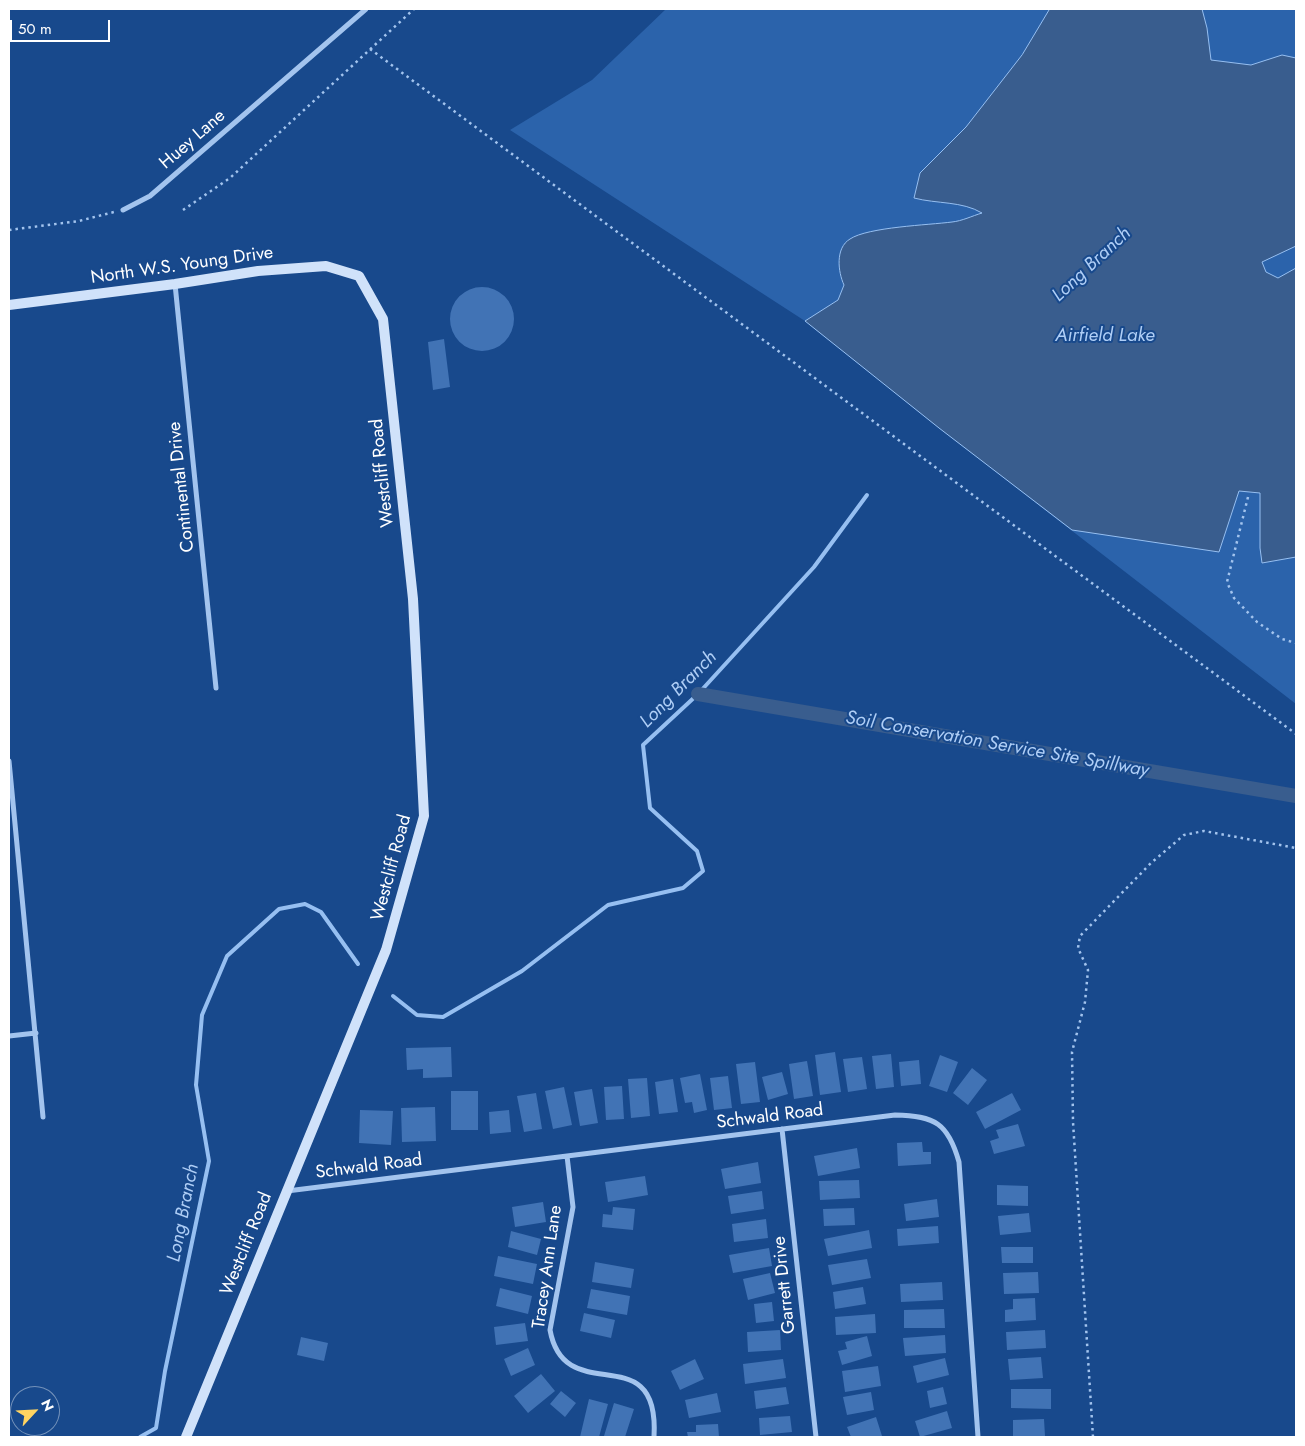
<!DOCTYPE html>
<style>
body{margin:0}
#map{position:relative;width:1305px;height:1446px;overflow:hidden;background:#18498c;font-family:Jost,sans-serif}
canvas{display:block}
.frame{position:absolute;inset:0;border:10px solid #fff;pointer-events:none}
.north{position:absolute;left:10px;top:1386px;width:50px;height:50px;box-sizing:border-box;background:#18498c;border:1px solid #7492ba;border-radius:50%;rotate:65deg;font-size:14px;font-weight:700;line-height:20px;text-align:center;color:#fff}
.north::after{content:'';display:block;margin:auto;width:18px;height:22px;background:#ffd461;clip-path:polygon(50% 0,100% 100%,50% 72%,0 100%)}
.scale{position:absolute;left:10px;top:20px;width:100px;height:22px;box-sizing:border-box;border:2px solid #fff;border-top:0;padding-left:6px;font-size:15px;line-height:18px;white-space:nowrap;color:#fff;-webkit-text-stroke:4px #18498c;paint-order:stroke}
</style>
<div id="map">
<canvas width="1305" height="1446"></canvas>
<div class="frame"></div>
<div class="north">N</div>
<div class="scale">50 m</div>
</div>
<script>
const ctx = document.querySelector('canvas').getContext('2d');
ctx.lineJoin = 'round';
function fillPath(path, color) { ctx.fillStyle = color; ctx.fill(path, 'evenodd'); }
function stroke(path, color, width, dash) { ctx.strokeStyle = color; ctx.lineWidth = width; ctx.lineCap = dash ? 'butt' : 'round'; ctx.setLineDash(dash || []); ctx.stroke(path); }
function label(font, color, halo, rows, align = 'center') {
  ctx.font = font + ' Jost,sans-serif'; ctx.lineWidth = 4; ctx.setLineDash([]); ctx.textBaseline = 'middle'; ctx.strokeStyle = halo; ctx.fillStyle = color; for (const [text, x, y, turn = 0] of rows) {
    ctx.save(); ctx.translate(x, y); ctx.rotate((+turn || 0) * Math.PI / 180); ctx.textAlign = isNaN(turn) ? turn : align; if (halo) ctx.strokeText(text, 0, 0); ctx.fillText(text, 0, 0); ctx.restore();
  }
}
const green = new Path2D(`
 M666 9H1296V704L939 428 805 321 510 130 592 80Z`);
const water = new Path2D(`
 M1050 9H1202L1207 28 1211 60 1251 65 1282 55 1296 58V246L1262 262 1266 272 1278 278 1296 268V557L1262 563 1260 548V493L1239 491 1219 552 1072 530 939 428 805 321 838 300 844 285C838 272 835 248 850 239 868 227 929 225 952 222 962 221 972 216 982 213 962 201 937 204 914 198L920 173 966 127 1022 55Z`);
const stream = new Path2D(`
 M393 996 417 1015 443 1017 522 971 608 905 683 888 703 871 697 851 650 808 643 745 698 694 814 567 867 495
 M140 1437 156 1428 165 1371 209 1161 196 1085 202 1015 227 956 279 909 305 904 321 912 358 964`);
const canal = new Path2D(`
 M698 694 1296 796`);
const building = new Path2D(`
 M450 319a32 32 0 1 1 64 0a32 32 0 1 1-64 0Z
 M444 339 450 387 433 390 428 342Z
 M451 1047 452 1077 423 1078V1069L407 1070 406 1048Z
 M835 1052 841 1092 820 1095 815 1055Z
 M891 1054 894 1087 876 1089 872 1056Z
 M940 1055 958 1062 947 1092 929 1086Z
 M862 1057 867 1089 848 1092 843 1059Z
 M919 1060 921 1084 901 1086 899 1062Z
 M807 1061 813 1096 794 1099 789 1064Z
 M755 1062 760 1102 741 1104 736 1064Z
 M972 1068 987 1080 968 1105 953 1093Z
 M782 1072 788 1094 768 1100 762 1077Z
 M700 1074 707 1110 694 1113 692 1102 685 1103 680 1078Z
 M728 1076 732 1108 714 1110 710 1078Z
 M647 1078 650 1116 631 1118 628 1079Z
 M673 1079 678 1112 659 1114 655 1082Z
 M622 1086 624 1119 606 1120 604 1087Z
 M564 1087 572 1125 553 1129 545 1091Z
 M592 1089 598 1123 580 1126 574 1092Z
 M451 1091H478V1130H451Z
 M536 1093 542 1129 524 1132 517 1096Z
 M1012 1093 1021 1110 985 1129 976 1112Z
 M435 1107 436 1141 402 1142 401 1108Z
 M360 1110 393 1111 391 1145 359 1143Z
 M509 1110 511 1132 490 1134 489 1112Z
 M1018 1124 1025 1146 994 1154 990 1141 999 1138 996 1130Z
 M922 1142 923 1152H931V1164L898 1166 897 1143Z
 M857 1148 860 1168 818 1176 814 1156Z
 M758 1162 761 1183 725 1189 721 1169Z
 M645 1176 648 1195 608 1202 605 1182Z
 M859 1180 860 1198 820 1200 819 1181Z
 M997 1185 1028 1186V1206L997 1205Z
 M762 1191 764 1209 731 1214 728 1196Z
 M937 1199 939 1217 906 1221 904 1204Z
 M543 1202 546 1222 515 1227 512 1207Z
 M613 1207 635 1209 633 1230 602 1227 603 1214 612 1215Z
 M854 1208 855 1225 824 1226 823 1209Z
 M1029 1213 1031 1232 1000 1235 998 1216Z
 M766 1219 768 1238 734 1242 732 1224Z
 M938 1226 939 1243 898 1246 897 1229Z
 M869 1230 872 1248 828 1256 824 1239Z
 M511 1231 541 1239 537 1255 508 1247Z
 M1001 1247H1033V1263H1002Z
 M769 1248 772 1266 733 1273 729 1255Z
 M498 1256 537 1264 533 1284 494 1276Z
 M867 1259 871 1278 832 1285 828 1265Z
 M595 1262 634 1269 631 1288 592 1282Z
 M1038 1272 1039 1293 1004 1294 1003 1273Z
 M770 1273 775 1293 748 1300 743 1279Z
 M942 1282 943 1300 901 1302 900 1284Z
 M863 1287 866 1304 835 1309 833 1292Z
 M500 1288 532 1296 528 1314 496 1306Z
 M591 1289 630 1296 627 1315 587 1308Z
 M1035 1298 1036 1320 1005 1322V1310L1013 1309V1299Z
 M772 1302 774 1321 756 1323 754 1304Z
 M944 1309 945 1328H904V1310Z
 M584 1313 615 1320 611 1338 580 1331Z
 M875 1314 876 1333 836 1335 835 1317Z
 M525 1323 528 1341 496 1345 494 1327Z
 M780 1330 781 1350 748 1352 747 1332Z
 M1045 1330 1046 1348 1007 1350 1006 1332Z
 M945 1335 946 1353 905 1356 903 1338Z
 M867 1336 872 1356 842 1365 838 1351 847 1349 845 1342Z
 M301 1337 328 1343 324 1361 297 1355Z
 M528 1348 535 1365 511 1376 504 1359Z
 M1041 1357 1043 1378 1010 1380 1008 1359Z
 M945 1358 949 1375 917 1383 913 1366Z
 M695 1359 704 1379 680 1390 671 1371Z
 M783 1359 786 1378 745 1384 743 1364Z
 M878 1366 881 1386 845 1392 842 1371Z
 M541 1374 555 1391 528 1413 514 1396Z
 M786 1387 789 1404 756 1409 754 1391Z
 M943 1387 947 1404 930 1408 927 1391Z
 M1011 1389H1051V1409L1011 1408Z
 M561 1391 576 1403 565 1417 550 1404Z
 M871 1392 874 1410 847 1415 843 1397Z
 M717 1393 721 1412 689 1418 685 1400Z
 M589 1399 608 1404 599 1437H580Z
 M614 1403 634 1409 625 1437 604 1436Z
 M947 1411 952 1428 920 1437 915 1421Z
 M790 1416 792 1432 760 1435 759 1418Z
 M876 1417 882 1436 851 1437 847 1427Z
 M1044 1419 1045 1436 1013 1437V1420Z
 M718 1424 719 1437H688L687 1432H696V1425Z`);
const path = new Path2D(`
 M370 49 1296 734
 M183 210 230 178 414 9
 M9 230 79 221 114 212
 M1248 497 1227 582 1234 598 1257 622 1282 639 1296 643
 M1093 1437 1073 1122 1072 1052 1085 1002 1088 970 1078 948 1080 936 1151 863 1184 835 1204 831 1296 848`);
const street = new Path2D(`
 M123 210 150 196 366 9
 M175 284 216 688
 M9 761 43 1117
 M9 1036 36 1033
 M782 1129 816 1437
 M567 1156 573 1207 550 1330C565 1411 660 1334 654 1437
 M287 1191 895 1115C935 1116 948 1123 959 1162L978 1437`);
const secondary = new Path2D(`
 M9 305 175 284 258 271 326 266 359 276 383 319 413 599 424 816 386 950 186 1437`);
const streetNames = [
 ["Huey Lane",193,140,-41],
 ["North W.S. Young Drive",182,266,-8],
 ["Westcliff Road",383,473,-96],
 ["Continental Drive",182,487,-96],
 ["Westcliff Road",392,868,-75],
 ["Schwald Road",770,1117,-7],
 ["Schwald Road",369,1167,-7],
 ["Westcliff Road",247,1244,-68],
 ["Tracey Ann Lane",548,1267,-82],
 ["Garrett Drive",785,1285,-96]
];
const waterNames = [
 ["Long Branch",1092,265,-43],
 ["Airfield Lake",1105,336],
 ["Long Branch",679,690,-45],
 ["Soil Conservation Service Site Spillway",997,745,10],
 ["Long Branch",184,1213,-79]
];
fillPath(green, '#2b63ab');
fillPath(water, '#395d8e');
stroke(water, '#96bff1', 1);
stroke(stream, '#96bff1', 4);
stroke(canal, '#395d8e', 14);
fillPath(building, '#4173b5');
stroke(path, '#a3c4ee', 2.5, [2.5, 4]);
stroke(street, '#a3c4ee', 5);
stroke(secondary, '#d0e2fa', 10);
label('18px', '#fff', '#18498c', streetNames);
label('italic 19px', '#afcef6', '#18498c', waterNames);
</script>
